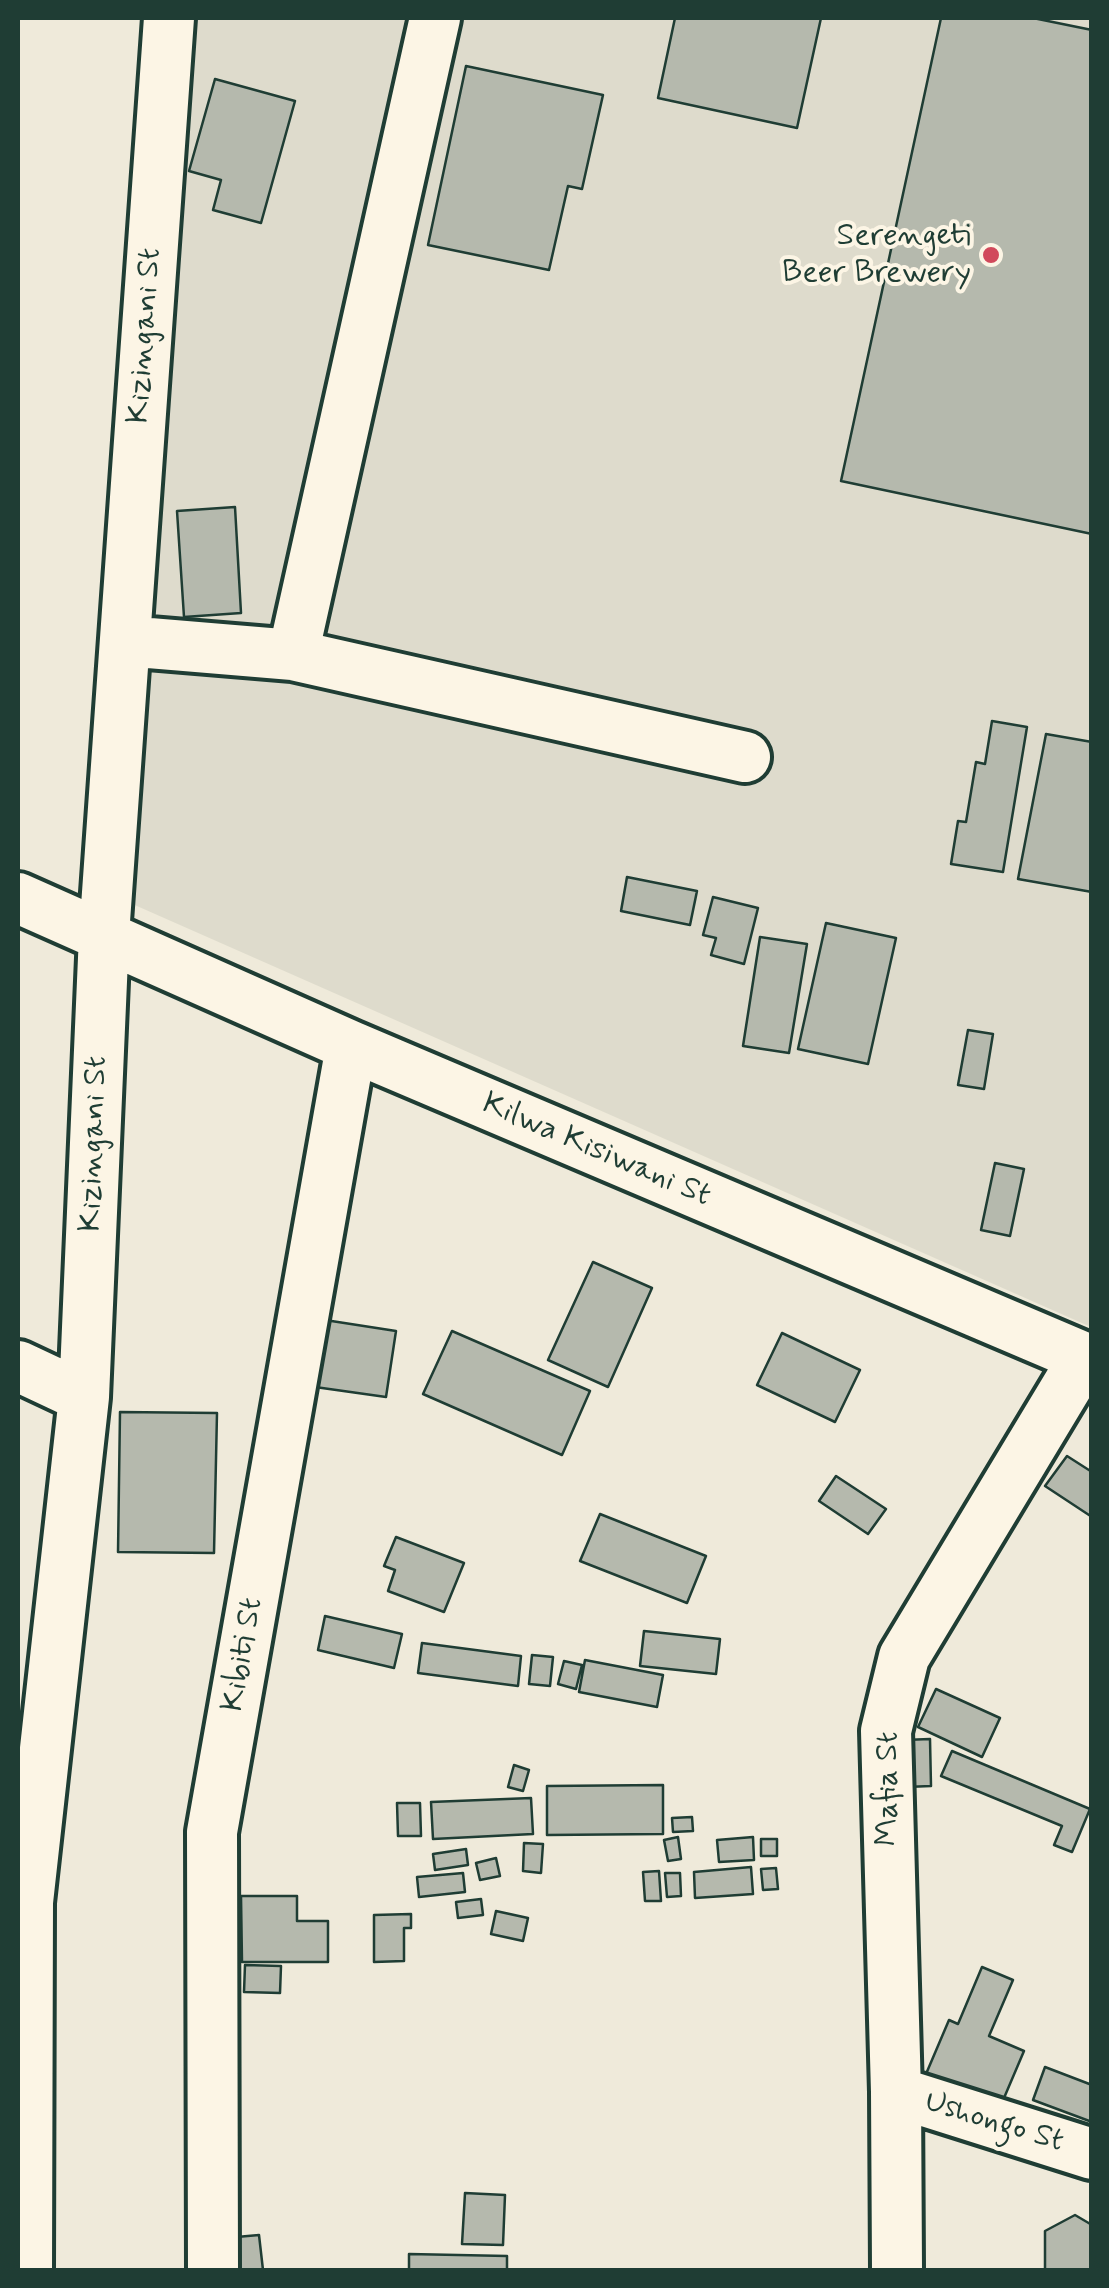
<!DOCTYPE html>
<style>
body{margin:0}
#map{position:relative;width:1109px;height:2288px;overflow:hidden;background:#efeada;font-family:Mynerve,sans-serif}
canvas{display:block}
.frame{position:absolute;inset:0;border:20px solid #1f3d34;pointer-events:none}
</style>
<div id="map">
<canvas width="1109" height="2288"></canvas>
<div class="frame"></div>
</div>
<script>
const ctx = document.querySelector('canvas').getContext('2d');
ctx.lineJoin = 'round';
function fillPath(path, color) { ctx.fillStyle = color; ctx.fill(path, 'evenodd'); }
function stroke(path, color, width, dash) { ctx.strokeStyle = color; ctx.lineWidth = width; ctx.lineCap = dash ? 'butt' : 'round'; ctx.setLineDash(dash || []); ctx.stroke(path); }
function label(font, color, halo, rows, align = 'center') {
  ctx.font = font + ' Mynerve,sans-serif'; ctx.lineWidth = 8; ctx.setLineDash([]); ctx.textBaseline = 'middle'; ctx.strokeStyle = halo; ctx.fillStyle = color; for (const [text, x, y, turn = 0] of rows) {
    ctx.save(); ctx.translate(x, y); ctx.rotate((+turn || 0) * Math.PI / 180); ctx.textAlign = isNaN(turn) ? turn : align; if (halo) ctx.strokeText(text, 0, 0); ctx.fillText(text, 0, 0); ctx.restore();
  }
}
const built = new Path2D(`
 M184 18H1091V1327L112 895Z`);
const building = new Path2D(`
 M675 18H821L797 128 658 98Z
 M941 18H1033L1092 30V534L841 481Z
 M466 66 603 95 582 189 568 186 549 270 428 245Z
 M215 79 295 101 261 223 213 210 221 180 189 171Z
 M235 507 241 613 184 617 177 511Z
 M992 721 1027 727 1003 872 951 864 958 821 966 822 976 762 985 764Z
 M1046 734 1092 742V892L1018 879Z
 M627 877 697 891 690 925 621 911Z
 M713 897 758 908 744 964 711 955 716 938 703 935Z
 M826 923 896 938 868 1064 798 1049Z
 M760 937 807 944 789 1053 743 1046Z
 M968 1030 993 1034 984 1089 958 1085Z
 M995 1163 1024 1169 1010 1236 981 1230Z
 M593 1262 652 1288 608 1387 548 1360Z
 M325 1320 396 1331 386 1397 315 1387Z
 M452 1331 590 1391 562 1455 423 1394Z
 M782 1333 860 1370 835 1422 757 1385Z
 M120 1412 217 1413 214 1553 118 1552Z
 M1067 1456 1092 1472V1517L1045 1486Z
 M836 1476 886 1509 868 1534 819 1501Z
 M600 1514 706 1556 687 1603 580 1561Z
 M396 1537 464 1563 444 1612 388 1591 395 1570 384 1566Z
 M325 1616 402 1634 394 1668 318 1650Z
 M644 1631 720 1639 716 1674 640 1666Z
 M422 1643 521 1656 518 1686 418 1673Z
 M532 1655 553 1657 550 1686 529 1684Z
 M585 1660 663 1675 657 1707 579 1692Z
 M564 1661 582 1665 576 1689 558 1684Z
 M936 1689 1000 1718 982 1757 918 1727Z
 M930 1739 931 1786 906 1787 904 1740Z
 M952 1751 1090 1809 1072 1852 1054 1845 1062 1826 941 1776Z
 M514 1765 529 1770 523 1791 508 1787Z
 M663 1785V1834L547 1835V1786Z
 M531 1798 533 1834 433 1839 431 1802Z
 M397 1803H420L421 1836H398Z
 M692 1817 693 1831 673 1832 672 1818Z
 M678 1837 681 1859 668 1861 664 1840Z
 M753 1837 754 1860 719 1862 717 1840Z
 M761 1839H777V1856H761Z
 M524 1843 543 1844 541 1873 523 1871Z
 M466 1849 468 1865 435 1870 433 1854Z
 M496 1858 500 1876 480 1880 476 1863Z
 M751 1867 753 1894 695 1898 694 1872Z
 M776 1868 778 1889 763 1890 761 1869Z
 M659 1871 661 1901H645L643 1872Z
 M463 1873 465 1892 419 1897 417 1877Z
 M665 1873H680L681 1896 667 1897Z
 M241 1896H297V1921H328V1962H242Z
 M481 1899 483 1915 458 1918 456 1902Z
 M496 1911 528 1918 523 1941 491 1934Z
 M411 1914V1928H404V1961L374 1962V1915Z
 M245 1965 281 1966 280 1993 244 1992Z
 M982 1967 1013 1980 989 2036 1024 2051 1001 2105 926 2074 949 2020 958 2024Z
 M1045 2067 1092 2085V2122L1033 2100Z
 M465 2193 505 2195 503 2245 462 2244Z
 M1075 2215 1092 2225V2270H1048L1045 2269V2231Z
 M259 2235 263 2270H217L214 2239Z
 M409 2254 507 2256V2270H409Z`);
const minor = new Path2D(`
 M125 641 293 655 745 757
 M293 655 435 18
 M18 898 351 1046 1092 1361
 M18 1366 84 1397
 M896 2092 1092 2154
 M27 2270 28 1902 84 1397 104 935 169 18
 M213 2270 212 1832 351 1046
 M897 2270 896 2092 886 1731 904 1657 1084 1358`);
const markers = [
 [991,255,10,"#d1495b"]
];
const poiNames = [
 ["Serengeti",971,237],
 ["Beer Brewery",971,274]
];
const streetNames = [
 ["Kizingani St",146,336,-86],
 ["Kizingani St",95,1144,-88],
 ["Kilwa Kisiwani St",596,1151,23],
 ["Kibiti St",244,1655,-80],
 ["Mafia St",889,1789,-90],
 ["Ushongo St",994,2123,17]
];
fillPath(built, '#dedbcc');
fillPath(building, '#b5b9ad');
stroke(building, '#1f3d34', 2.5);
stroke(minor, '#1f3d34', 58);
stroke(minor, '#fcf5e5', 50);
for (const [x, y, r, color] of markers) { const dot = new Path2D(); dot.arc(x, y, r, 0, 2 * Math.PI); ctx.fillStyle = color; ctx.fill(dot); stroke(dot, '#fcf5e5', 4); }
label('32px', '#1f3d34', '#fcf5e5', poiNames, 'right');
label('32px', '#1f3d34', '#fcf5e5', streetNames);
</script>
